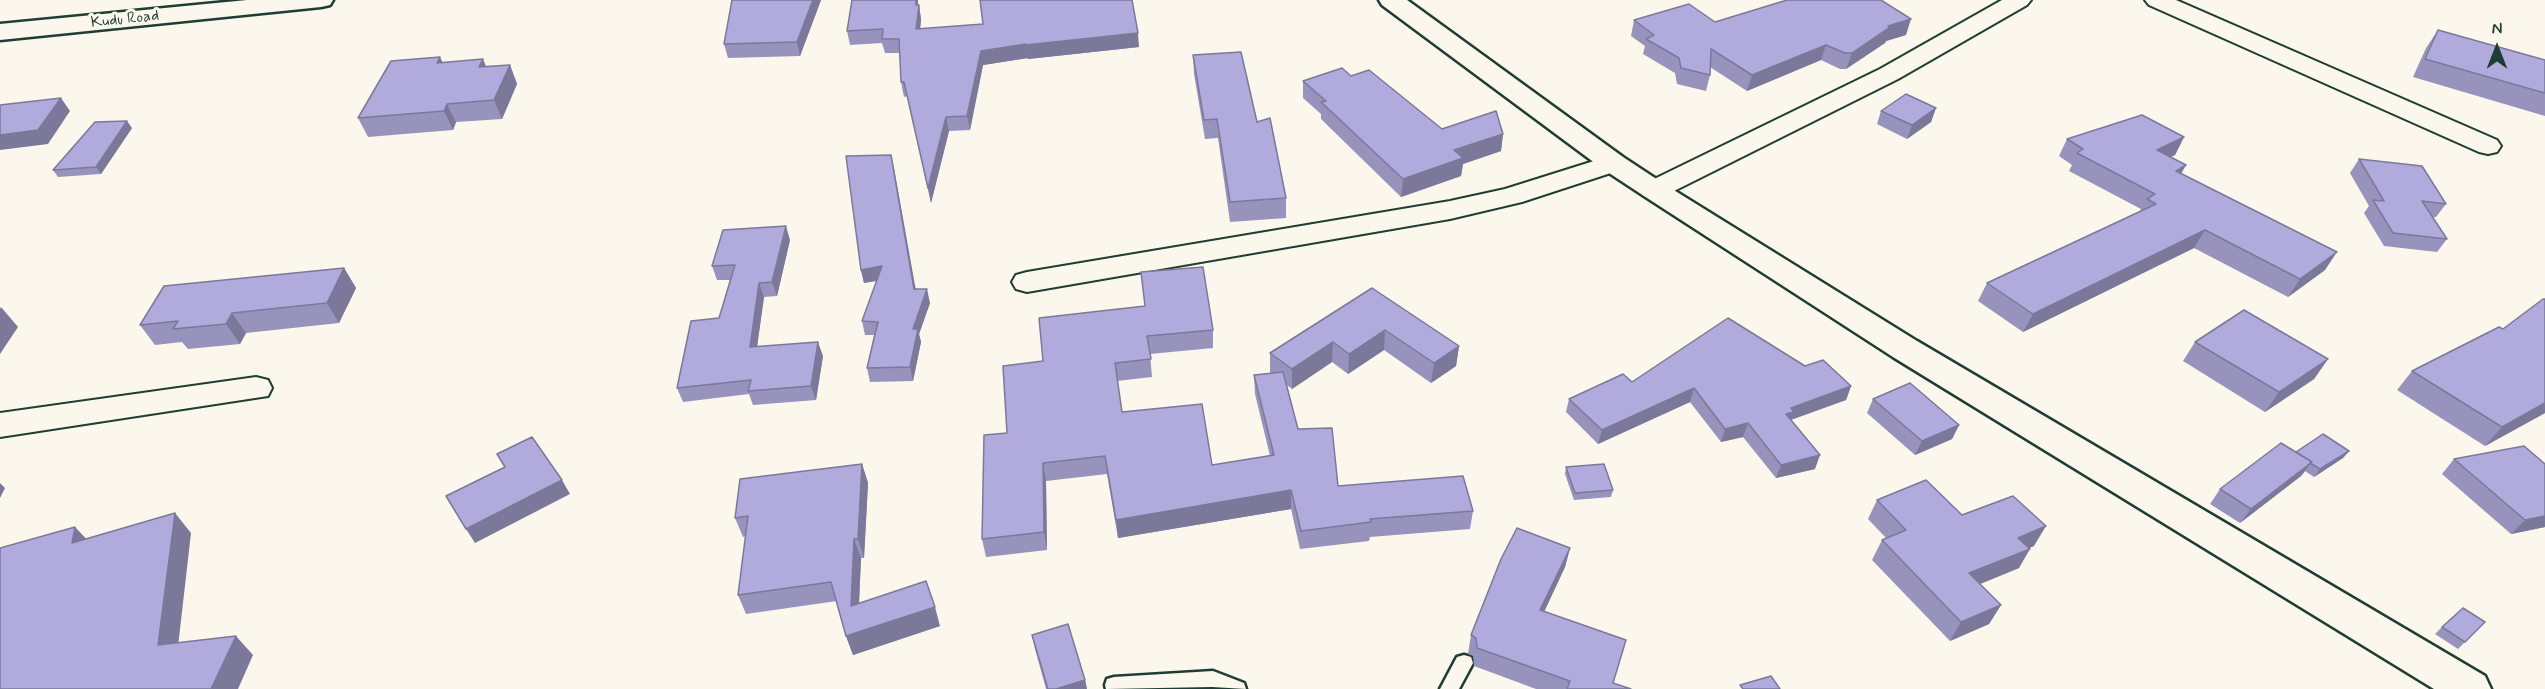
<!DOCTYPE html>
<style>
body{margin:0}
#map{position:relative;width:2545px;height:689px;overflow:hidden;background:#fbf7ec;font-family:Mynerve,sans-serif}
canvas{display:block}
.north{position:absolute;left:2467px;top:18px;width:60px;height:60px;-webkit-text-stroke:4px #fbf7ec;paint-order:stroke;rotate:0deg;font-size:16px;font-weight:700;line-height:24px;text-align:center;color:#1f3d34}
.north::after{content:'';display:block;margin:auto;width:21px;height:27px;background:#1f3d34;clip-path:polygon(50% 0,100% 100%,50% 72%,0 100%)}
</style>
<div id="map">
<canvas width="2545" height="689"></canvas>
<div class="north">N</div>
</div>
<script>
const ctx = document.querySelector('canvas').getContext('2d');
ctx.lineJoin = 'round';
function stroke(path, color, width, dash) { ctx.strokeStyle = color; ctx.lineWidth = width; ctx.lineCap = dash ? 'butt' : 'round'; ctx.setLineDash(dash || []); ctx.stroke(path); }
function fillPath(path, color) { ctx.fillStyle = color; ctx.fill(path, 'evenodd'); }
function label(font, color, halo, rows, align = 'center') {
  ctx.font = font + ' Mynerve,sans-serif'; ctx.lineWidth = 6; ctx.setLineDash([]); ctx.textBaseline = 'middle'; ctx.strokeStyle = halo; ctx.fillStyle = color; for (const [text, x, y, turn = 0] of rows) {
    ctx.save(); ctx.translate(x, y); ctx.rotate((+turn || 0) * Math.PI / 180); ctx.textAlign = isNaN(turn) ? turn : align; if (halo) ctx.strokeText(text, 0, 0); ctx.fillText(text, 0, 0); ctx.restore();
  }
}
const service = new Path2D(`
 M1464 655 1471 657 1473 663 1459 689H1440L1457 657Z
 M1213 671 1244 683 1246 689 1212 687 1106 689 1105 685 1107 679 1114 677Z`);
const minor = new Path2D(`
 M2002 0H2031L2027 5 1898 79 1664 196 1654 198 1644 196 1640 190 1644 184 1880 69Z
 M2145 0H2176L2497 140 2501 146 2497 152 2488 154 2479 152 2149 5Z
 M1613 155 1623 157 1627 163 1623 169 1522 202 1450 219 1027 292 1016 289 1012 282 1016 275 1027 272 1450 201 1505 189Z
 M256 377 268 380 272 388 268 396 0 437V413Z`);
const tertiary = new Path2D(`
 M247 0H333L330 5 321 7 0 40V24Z
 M1379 0H1407L1623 157 1664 184 1917 341 2485 676 2491 689H2434L1893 357 1644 196 1603 169 1382 5Z`);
const wall = new Path2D(`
 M821 0 800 56 728 58 724 44Z
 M919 5 921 19 920 29 1139 47 1028 59V58L983 65 970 130 949 131 931 203 907 96 904 97 901 82 900 53H885L882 43 850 45 847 31Z
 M1634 20 1715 22 1906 35 1886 41 1885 43 1846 69H1840L1821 60 1747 91 1710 67V75L1706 91 1677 84 1675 73 1643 54 1645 46 1631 36Z
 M2438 30 2545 60V116L2413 77 2426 48Z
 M1193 55 1257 122 1286 198V218L1230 222 1218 138 1205 139 1194 74Z
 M443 63 486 67 510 65 517 84 502 119 456 122 453 130 368 137 358 118Z
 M1351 76 1442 129 1503 134 1501 151 1463 164 1461 176 1401 197 1321 119V114L1303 98V81Z
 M1936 108 1931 122 1907 139 1877 124 1881 111Z
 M132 128 101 174 58 177 53 170Z
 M2184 137 2175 155 2170 157 2181 174 2325 270 2288 297 2194 248 2023 332 1978 301 1987 283 2140 211 2141 209 2069 171 2072 165 2059 156 2067 139Z
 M891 155 915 289 930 303 919 334 921 342 913 381 870 382 867 368 874 335H865L862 321 877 281 864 283 861 270Z
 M2359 159 2446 204 2436 217H2433L2447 239 2437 252 2384 246 2364 213 2369 206 2350 173Z
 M790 240 777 296 764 297 757 347 823 356 816 400 753 405 749 394 683 402 677 388 719 318 730 280H717L712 266Z
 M344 268 356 288 339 323 246 333 240 344 188 349 182 342 155 345 140 325Z
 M1141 272 1213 330V348L1150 354 1152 377 1117 381 1122 412 1212 465 1270 456 1255 394 1254 375 1271 373 1270 372V353L1372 288 1459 346 1456 366 1431 383 1384 350 1348 374 1332 362 1292 389 1287 385 1298 429 1338 486 1473 511 1470 529 1370 537 1369 541 1300 549 1291 509 1118 538 1107 474 1046 481 1047 550 986 557 982 539 1007 433 1043 361 1145 306Z
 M2195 342 2328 359 2314 379 2265 412 2183 361Z
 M1805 366 1851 386 1846 400 1791 420 1815 469 1776 478 1743 437 1721 442 1690 402 1598 444 1566 412 1569 399 1632 382Z
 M2412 371 2545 413 2485 446 2397 390Z
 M1873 399 1959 425 1952 439 1915 455 1867 413Z
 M2349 451 2343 458 2314 477 2305 471 2301 476 2240 523 2210 504 2220 489 2296 452Z
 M2454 459 2545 527 2511 534 2442 474Z
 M862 464 868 483 864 558H861L859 604 940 626 853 655 846 636 837 601 746 614 738 595 746 536 743 537 735 518Z
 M1566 467 1613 490 1611 497 1574 500 1565 474Z
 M1877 500 1962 515 2034 546 2029 548 2019 568 1980 584 2001 605 1989 624 1950 641 1872 560 1882 540 1886 538 1868 519Z
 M1570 548 1565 567 1544 612 1613 683 1631 689H1536L1474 666 1473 656 1468 654 1471 635Z
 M2485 622 2458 649 2435 634 2442 627Z
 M1032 635 1085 680 1087 689H1046L1035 649Z`);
const shadedWall = new Path2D(`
 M813 0H821L800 56 797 42Z
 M916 0H918V10L919 5 921 19 919 43 916 29Z
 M1911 19 1906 35 1886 41 1885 43 1846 69 1852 53 1888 26Z
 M1138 33 1139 47 1028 59 1026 45Z
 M1026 44 1028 58 983 65 970 130 967 116 981 51Z
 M1826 45 1821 60 1747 91 1752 75Z
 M440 57 449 75 437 63Z
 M483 59 491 78 479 67Z
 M510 65 517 84 502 119 494 100Z
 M61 98 70 111 48 144 0 150V135Z
 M447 104 456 122 453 130 444 111Z
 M1936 108 1931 122 1907 139 1912 125Z
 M946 117 949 131 931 203 928 188Z
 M127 121 132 128 101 174 96 167Z
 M1503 134 1501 151 1463 164 1461 176 1401 197 1403 179 1454 150Z
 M2184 137 2175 155 2148 168 2157 150Z
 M891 155 894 168 918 302 914 289Z
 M2186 165 2176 183V171Z
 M786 226 790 240 777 296 772 282Z
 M2205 230 2194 248 2023 332 2033 314Z
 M2337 252 2325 270 2288 297 2300 279Z
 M882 266 885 279 864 283 861 270Z
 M344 268 356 288 339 323 327 303Z
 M759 283 764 297 755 361 750 347Z
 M927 289 930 303 919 334 921 342 913 381 910 367 913 329Z
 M1 307 18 327 0 354V309Z
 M232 313 246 333 240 344 226 324Z
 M1385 330 1384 350 1348 374 1349 354Z
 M818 342 823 356 816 400 811 386Z
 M1333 342 1332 362 1292 389V369Z
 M1459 346 1456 366 1431 383 1434 363Z
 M2328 359 2314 379 2265 412 2279 392Z
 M1851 386 1846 400 1790 420 1786 414 1791 408Z
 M1694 388 1690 402 1598 444 1602 430Z
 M2545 403V413L2485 446 2502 427Z
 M1748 423 1743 437 1721 442 1725 429Z
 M1959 425 1952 439 1915 455 1922 441Z
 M2349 451 2343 458 2314 477 2320 469Z
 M1820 455 1815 469 1776 478 1781 465Z
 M2312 462 2301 476 2240 523 2251 509Z
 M1043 463 1046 481 1047 550 1044 532Z
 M862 464 868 483 864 558 858 539Z
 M562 480 570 494 475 543 466 529Z
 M0 483 5 488 0 498Z
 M1291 490V509L1118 538 1116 520Z
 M175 513 191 533 176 664 158 645Z
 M2545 516V527L2511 534 2525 520Z
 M2046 526 2034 546 2007 557 2018 538Z
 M75 527 93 546 72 543Z
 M854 539 861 558 858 625 851 606Z
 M1570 548 1565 567 1536 629 1540 610Z
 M2030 549 2019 568 1958 593 1969 573Z
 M2001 605 1989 624 1950 641 1961 622Z
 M935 607 940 626 853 655 846 636Z
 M236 636 253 655 238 689H211Z
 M1085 680 1087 689H1056Z`);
const building = new Path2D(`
 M732 0H813L797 42 724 44Z
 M852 0H916V5H919L916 29 983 24 980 0H1132L1138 33 1026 45V44L981 51 967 116 946 117 928 188 904 82H901L899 39H882L883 29 847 31Z
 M1787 0H1881L1911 19 1888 26 1890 27 1852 53H1845L1826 45 1752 75 1711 49 1710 75 1681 68 1679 58 1646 39 1654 35 1634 20 1689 4 1715 22Z
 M2438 30 2545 60V93L2425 59Z
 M1241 52 1257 122 1270 118 1286 198 1230 202 1217 119 1204 120 1193 55Z
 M440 57 437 63 483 59 479 67 510 65 494 100 447 104 444 111 358 118 391 61Z
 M1342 68 1351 76 1369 70 1442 129 1496 111 1503 134 1454 150 1463 158 1403 179 1321 102 1326 101 1303 81Z
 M1906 94 1936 108 1912 125 1881 111Z
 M61 98 38 130 0 135V105Z
 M2142 115 2184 137 2157 150 2186 165 2176 171 2337 252 2300 279 2205 230 2033 314 1987 283 2156 204 2147 199 2155 194 2077 153 2083 149 2067 139Z
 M127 121 96 167 53 170 95 122Z
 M891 155 914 289H927L913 329H918L910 367 867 368 878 322 862 321 882 266 861 270 846 156Z
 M2359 159 2422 166 2446 204 2422 201 2447 239 2393 233 2373 200 2384 201Z
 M786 226 772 282 759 283 750 347 818 342 811 386 748 391 751 380 677 388 691 321 719 318 735 265 712 266 723 230Z
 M1203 267 1213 330 1147 336 1151 359 1115 363 1122 412 1202 404 1212 465 1274 455 1254 375 1283 372 1298 429 1332 428 1338 486 1463 476 1473 511 1370 519 1371 522 1301 531 1291 490 1116 520 1105 456 1043 463 1044 532 982 539 984 435 1007 433 1003 366 1043 361 1039 318 1145 306 1141 272Z
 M344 268 327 303 232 313 226 324 173 329 178 321 140 325 164 286Z
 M1372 288 1459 346 1434 363 1385 330 1349 354 1333 342 1292 369 1270 353Z
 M2543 299H2545V403L2502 427 2412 371 2499 327 2503 329Z
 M2244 310 2328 359 2279 392 2195 342Z
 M1728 318 1805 366 1823 360 1851 386 1791 408 1794 412 1786 414 1820 455 1781 465 1748 423 1725 429 1694 388 1602 430 1569 399 1623 374 1632 382Z
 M1910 383 1959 425 1922 441 1873 399Z
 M2323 434 2349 451 2320 469 2310 463 2312 462 2296 452Z
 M532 437 562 480 466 529 446 496 505 467 497 454Z
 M2281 443 2312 462 2251 509 2220 489Z
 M2524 446 2545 464V516L2525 520 2454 459Z
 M862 464 858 539H854L851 606 926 581 935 607 846 636 831 582 738 595 748 516 735 518 740 479Z
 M1604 464 1613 490 1575 493 1566 467Z
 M1926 480 1962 515 2013 496 2046 526 2018 538 2030 549 1969 573 2001 605 1961 622 1882 540 1906 530 1877 500Z
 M175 513 158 645 236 636 211 689H0V548L75 527 72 543Z
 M1517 528 1570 548 1540 610 1626 640 1613 683 1631 689H1567L1570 681 1477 648 1476 638 1471 635 1501 559Z
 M2463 608 2485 622 2465 642 2442 627Z
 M1068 624 1085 680 1056 689H1048L1032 635Z
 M1771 676 1780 689H1743L1740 685Z`);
const farStreetnames = [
 ["Kudu Road",125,20,-6]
];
stroke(service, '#1f3d34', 5);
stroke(minor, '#1f3d34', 4);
stroke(tertiary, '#1f3d34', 5);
fillPath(service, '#fbf7ec');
fillPath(minor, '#fbf7ec');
fillPath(tertiary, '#fbf7ec');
fillPath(wall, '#9793bd');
fillPath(shadedWall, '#7b789a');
fillPath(building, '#b0abdc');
stroke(building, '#7b789a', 1.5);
label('16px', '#1f3d34', '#fbf7ec', farStreetnames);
</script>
